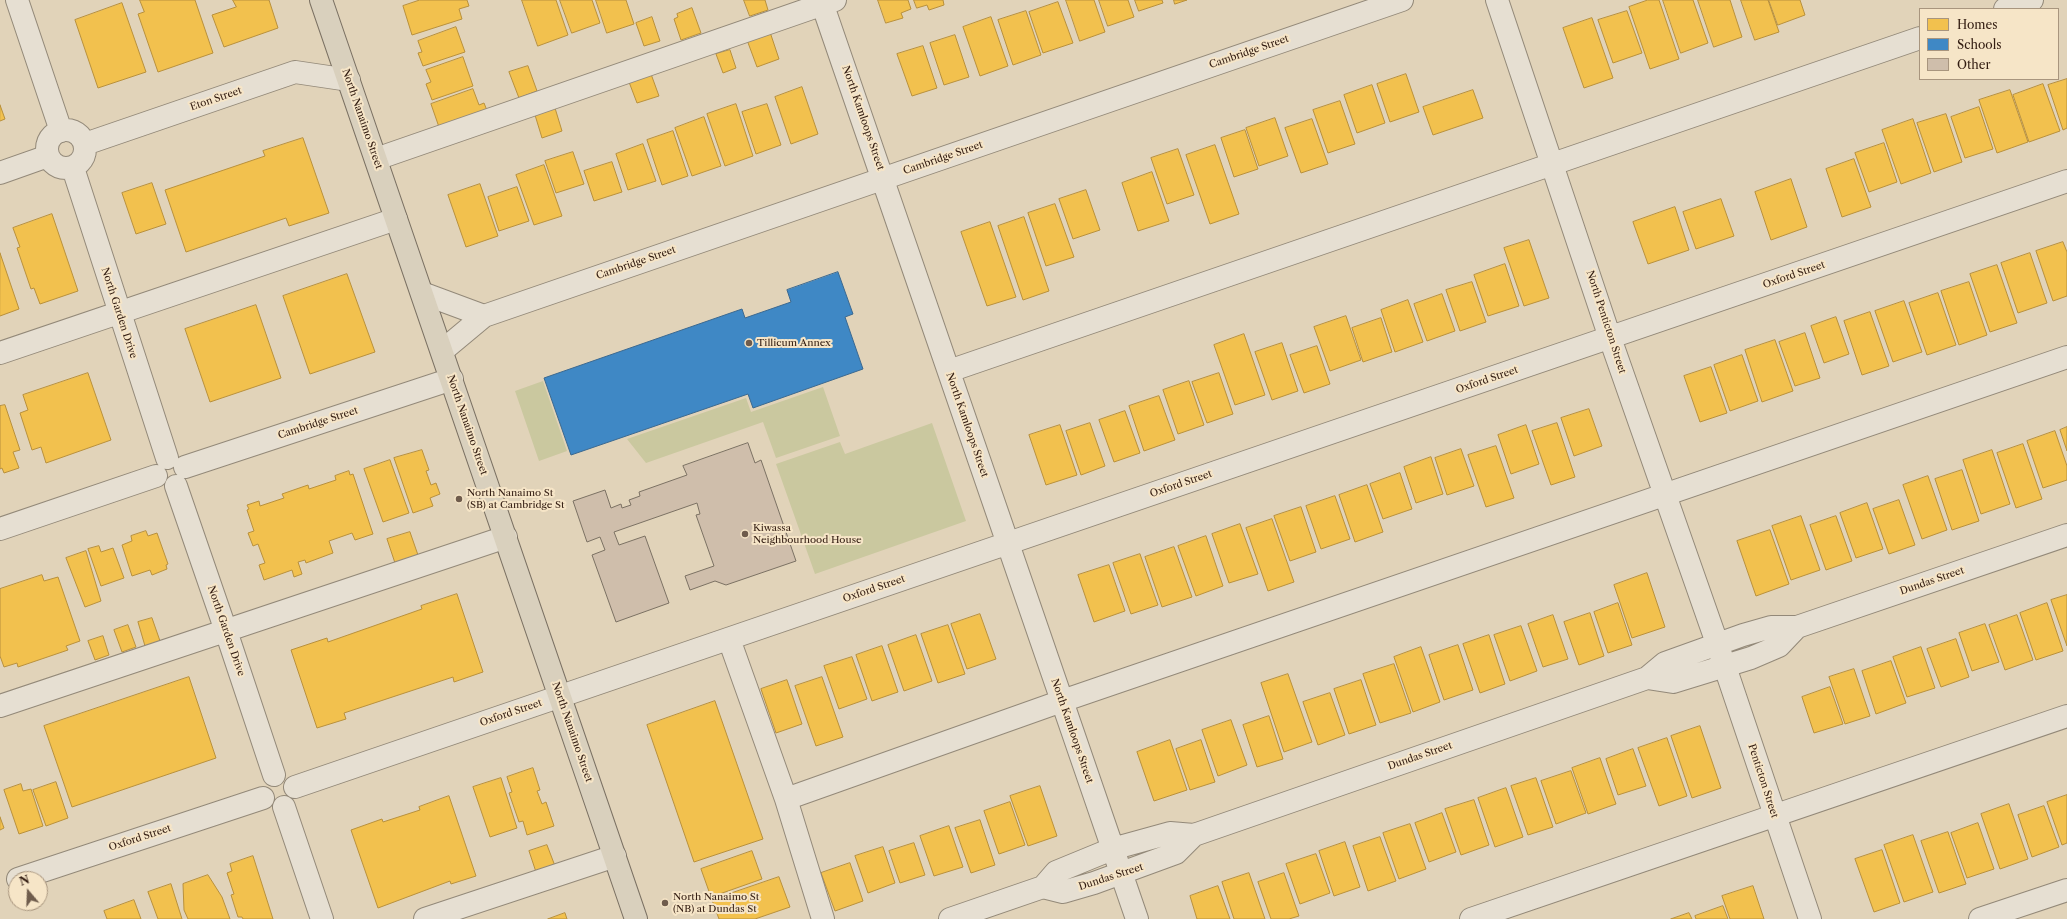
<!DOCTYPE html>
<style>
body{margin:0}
#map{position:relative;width:2067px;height:919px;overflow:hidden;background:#e1d3b9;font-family:"Libre Caslon Text",serif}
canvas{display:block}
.legend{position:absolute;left:1919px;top:8px;width:140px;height:72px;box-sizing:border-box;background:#f6e5c7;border:1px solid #a8957e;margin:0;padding:5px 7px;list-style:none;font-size:12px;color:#321c11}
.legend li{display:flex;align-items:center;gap:8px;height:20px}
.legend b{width:20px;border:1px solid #a8957e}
.north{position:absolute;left:8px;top:871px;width:40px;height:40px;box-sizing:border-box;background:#f6e5c7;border:1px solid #a8957e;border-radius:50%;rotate:341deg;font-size:11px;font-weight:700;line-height:16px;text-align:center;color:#321c11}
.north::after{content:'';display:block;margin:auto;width:14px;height:18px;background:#6f5c4c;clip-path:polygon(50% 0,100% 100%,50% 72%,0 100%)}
</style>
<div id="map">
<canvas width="2067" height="919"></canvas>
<ul class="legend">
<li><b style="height:11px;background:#f2c14e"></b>Homes</li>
<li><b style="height:11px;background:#3f88c5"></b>Schools</li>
<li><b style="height:11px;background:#cfbeab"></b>Other</li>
</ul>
<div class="north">N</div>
</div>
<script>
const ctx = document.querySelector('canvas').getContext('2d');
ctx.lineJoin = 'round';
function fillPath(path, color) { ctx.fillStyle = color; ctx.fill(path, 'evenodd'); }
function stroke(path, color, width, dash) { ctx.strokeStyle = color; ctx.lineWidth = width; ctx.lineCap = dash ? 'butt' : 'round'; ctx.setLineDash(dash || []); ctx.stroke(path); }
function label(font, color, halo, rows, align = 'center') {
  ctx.font = font + ' "Libre Caslon Text",serif'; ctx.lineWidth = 4; ctx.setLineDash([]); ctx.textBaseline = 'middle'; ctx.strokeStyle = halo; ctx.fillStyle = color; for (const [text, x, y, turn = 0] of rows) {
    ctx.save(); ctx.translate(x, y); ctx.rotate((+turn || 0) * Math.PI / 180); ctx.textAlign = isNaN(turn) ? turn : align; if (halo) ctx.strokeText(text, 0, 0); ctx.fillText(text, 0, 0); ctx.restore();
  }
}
const green = new Path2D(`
 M543 381 567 451 539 461 515 391Z
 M823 387 840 436 776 458 763 422 646 463 627 439 746 398 751 412Z
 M932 423 966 521 815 574 776 464 840 442 845 454Z`);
const homes = new Path2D(`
 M140 0H195L213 53 158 72 138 14 144 12Z
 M233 0H269L278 28 224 47 212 15 236 7Z
 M420 0H467L469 6 459 9 462 19 412 35 403 6Z
 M522 0H556L568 35 538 46Z
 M560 0H592L600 23 572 33Z
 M596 0H626L634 24 607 33Z
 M744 0H765L768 10 750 16Z
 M878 0H908L911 9 901 13 903 18 886 23Z
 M914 0H943L944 5 929 10 927 5 917 8Z
 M1066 0H1094L1105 32 1080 41Z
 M1099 0H1128L1134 17 1108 26Z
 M1135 0H1162L1163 3 1139 11Z
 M1174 0H1187L1175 4Z
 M1648 0H1659L1679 59 1650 69 1629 7Z
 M1663 0H1693L1708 43 1681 53Z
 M1698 0H1730L1742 37 1714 47Z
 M1741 0H1768L1779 32 1755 40Z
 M1769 0H1800L1805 15 1778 25Z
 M1058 2 1073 43 1043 53 1029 12Z
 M122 3 146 72 98 88 75 20Z
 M692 8 701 33 681 40 674 19 678 17 677 14Z
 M1026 11 1041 55 1013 65 998 20Z
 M1627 11 1642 53 1613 63 1598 20Z
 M652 17 660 41 644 46 636 23Z
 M991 17 1008 66 980 76 963 27Z
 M1592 18 1613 78 1584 88 1563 28Z
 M456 27 465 52 423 66 418 53 422 52 418 41Z
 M770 32 779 59 757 67 747 40Z
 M955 35 969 77 944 85 930 43Z
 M923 46 937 88 912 96 897 54Z
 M730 50 736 68 723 73 716 54Z
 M463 57 473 86 432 100 426 84 431 82 426 70Z
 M528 66 537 91 519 98 509 72Z
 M651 74 659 96 637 103 629 82Z
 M1406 74 1419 112 1390 122 1377 84Z
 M2067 79V128L2063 130 2048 85Z
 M2043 84 2060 131 2029 142 2013 95Z
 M1372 85 1385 123 1357 133 1344 95Z
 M802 87 818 134 791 144 775 97Z
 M473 89 479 105 484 103 488 113 440 130 431 104Z
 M1473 90 1483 118 1433 135 1423 107Z
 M2010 90 2028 142 1997 153 1979 100Z
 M1340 101 1355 144 1328 153 1313 110Z
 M736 104 753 156 725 166 707 114Z
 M767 104 781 145 756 154 742 112Z
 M0 105 5 119 0 121Z
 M1979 107 1993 149 1965 158 1951 117Z
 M555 108 562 131 542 138 535 115Z
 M1946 114 1962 162 1934 172 1917 123Z
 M704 117 721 166 692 176 675 128Z
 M1275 118 1288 156 1259 166 1246 128Z
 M1312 119 1328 164 1301 173 1285 128Z
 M1913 119 1931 173 1901 184 1882 130Z
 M1245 130 1258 169 1234 177 1221 138Z
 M673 131 688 176 662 185 647 140Z
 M303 138 329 213 289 226 286 218 186 252 165 190 265 156 263 151Z
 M1884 143 1897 182 1869 192 1855 153Z
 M643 144 656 181 628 190 616 154Z
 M1215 145 1239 214 1210 224 1186 155Z
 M1178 149 1194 195 1167 204 1151 158Z
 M573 152 584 184 556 193 545 161Z
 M1854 159 1871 207 1842 217 1826 169Z
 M612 162 622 192 594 201 584 171Z
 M544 165 562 216 534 225 516 175Z
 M1152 172 1169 221 1138 231 1122 183Z
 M1791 179 1807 227 1771 240 1755 192Z
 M152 183 166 224 136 234 122 193Z
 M480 184 498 236 466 247 448 195Z
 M517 187 529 221 499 231 488 197Z
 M1086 190 1100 230 1073 239 1059 199Z
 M1721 199 1734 236 1696 249 1683 212Z
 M1055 204 1074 257 1046 266 1028 213Z
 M1675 207 1689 250 1648 264 1633 222Z
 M52 214 78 291 40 304 34 288 31 289 17 248 20 247 13 228Z
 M1024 217 1049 291 1023 300 998 226Z
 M990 222 1016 297 987 306 961 232Z
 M1529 240 1549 298 1524 306 1504 248Z
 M2063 242 2067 252V296L2053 301 2036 251Z
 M0 253 19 309 0 316Z
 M2030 253 2047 303 2018 313 2001 263Z
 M1505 264 1519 306 1488 316 1474 275Z
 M1997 265 2017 323 1990 332 1970 274Z
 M347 274 375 352 310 374 283 296Z
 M1472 282 1486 322 1460 331 1446 290Z
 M1969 282 1987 335 1959 345 1941 291Z
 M1938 293 1956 345 1927 355 1909 303Z
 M1442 294 1455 331 1427 341 1414 304Z
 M1408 300 1423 342 1395 352 1381 310Z
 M1904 301 1922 352 1893 362 1875 311Z
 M256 305 281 378 210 402 185 329Z
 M1870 312 1889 366 1862 375 1844 321Z
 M1346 316 1361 360 1330 371 1314 327Z
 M1836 317 1849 354 1824 363 1811 326Z
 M1381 318 1392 352 1363 362 1352 328Z
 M1805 333 1820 378 1795 386 1779 342Z
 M1244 334 1265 395 1235 405 1214 345Z
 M1775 340 1793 391 1762 402 1745 350Z
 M1282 343 1298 391 1272 400 1255 352Z
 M1317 346 1330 384 1304 393 1290 355Z
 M1742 355 1758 401 1730 411 1714 365Z
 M1711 367 1727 413 1700 422 1684 376Z
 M88 373 111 440 46 463 41 447 32 450 20 413 28 410 23 395Z
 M1219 373 1233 414 1207 423 1192 382Z
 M1189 381 1204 425 1178 434 1163 390Z
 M1159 396 1175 440 1144 451 1129 406Z
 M5 405 20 450 13 452 19 468 4 473 2 468 0 469V406Z
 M1589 409 1602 446 1574 456 1561 418Z
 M1125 411 1140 453 1114 462 1099 420Z
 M1090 423 1105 466 1081 475 1066 431Z
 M1557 423 1575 477 1551 485 1532 431Z
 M1060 425 1077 475 1046 485 1029 435Z
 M1526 425 1539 464 1511 474 1498 435Z
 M2067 427V451L2060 430Z
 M2055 431 2067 466V480L2043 488 2027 441Z
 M2023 444 2042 499 2016 508 1997 453Z
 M1496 446 1514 498 1486 507 1468 455Z
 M1461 449 1474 486 1447 495 1435 458Z
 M422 450 429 470 426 471 431 485 436 483 440 494 430 498 433 506 413 513 394 458Z
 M1992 450 2010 504 1981 514 1963 460Z
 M1431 457 1443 494 1416 503 1404 467Z
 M390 460 409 513 383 522 364 469Z
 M1962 470 1979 521 1952 530 1935 479Z
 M349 471 350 475 353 474 373 534 355 540 352 533 329 541 333 553 306 563 305 560 298 562 302 574 294 577 292 570 264 580 259 565 265 563 258 544 253 546 248 533 254 531 247 510 249 509 247 505 259 501 260 506 284 498 282 494 308 485 309 489 336 480 335 476Z
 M1400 473 1412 509 1383 519 1370 484Z
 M1928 476 1947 530 1922 539 1903 485Z
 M1367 485 1383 532 1355 542 1339 495Z
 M1335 496 1350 539 1321 549 1306 506Z
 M1899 500 1915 545 1889 554 1873 509Z
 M1867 503 1883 549 1856 558 1840 513Z
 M1301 507 1316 552 1290 561 1274 516Z
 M1801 516 1820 570 1791 580 1772 526Z
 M1836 516 1852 561 1826 570 1810 525Z
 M1272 519 1294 582 1268 591 1246 528Z
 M1240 524 1258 574 1229 583 1212 534Z
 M1770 530 1789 584 1756 596 1737 541Z
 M146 531 148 536 157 533 168 564 166 565 167 569 152 575 150 570 132 576 122 545 132 541 131 536Z
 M410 532 419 558 396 566 387 539Z
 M1206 536 1223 586 1196 596 1178 546Z
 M99 546 101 552 113 548 124 578 101 586 88 549Z
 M1174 547 1192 597 1162 607 1145 557Z
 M86 551 101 601 85 607 66 558Z
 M1140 554 1158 605 1131 614 1113 563Z
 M1109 565 1125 611 1094 622 1078 575Z
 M1647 573 1665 627 1632 638 1614 585Z
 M42 575 44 581 58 577 80 641 66 646 68 650 18 667 17 663 4 667 0 656V589Z
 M457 594 483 672 454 682 453 677 344 713 346 719 317 728 291 650 327 638 328 642 422 609 421 606Z
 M2067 595V646L2051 600Z
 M1618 603 1632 645 1608 653 1594 612Z
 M2047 603 2063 651 2036 660 2020 613Z
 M1590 613 1604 656 1579 665 1564 622Z
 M980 614 996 659 967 669 951 624Z
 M1553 615 1568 659 1543 667 1528 624Z
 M2017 615 2033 660 2005 670 1989 625Z
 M152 618 160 641 145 646 138 622Z
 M1985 624 1999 662 1972 671 1959 633Z
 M128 625 136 647 122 652 114 630Z
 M948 625 965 674 938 683 921 634Z
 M1521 626 1537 671 1510 681 1494 635Z
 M916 635 932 681 904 691 888 645Z
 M1489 635 1505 684 1480 693 1463 644Z
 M103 636 109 655 95 660 88 641Z
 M1956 639 1969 677 1941 687 1927 649Z
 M1458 645 1473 690 1444 700 1429 655Z
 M882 646 898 692 872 701 856 655Z
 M1421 647 1440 702 1413 712 1394 657Z
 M1921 647 1935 688 1907 697 1893 657Z
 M852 657 867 699 839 709 824 666Z
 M1891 661 1906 703 1876 714 1862 671Z
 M1394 664 1411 713 1380 723 1363 674Z
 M1854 669 1870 716 1845 724 1829 677Z
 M1288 674 1312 742 1284 752 1261 683Z
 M189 677 216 758 72 807 44 726Z
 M822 677 843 737 816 746 795 686Z
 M787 680 802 724 776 733 761 689Z
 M1361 680 1376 725 1349 734 1334 689Z
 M1830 687 1843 724 1814 733 1802 697Z
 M1330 693 1345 735 1318 745 1303 702Z
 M715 701 763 839 694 862 647 725Z
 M1269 716 1283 759 1257 767 1243 725Z
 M1231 720 1247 765 1218 776 1202 730Z
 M1700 726 1721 788 1692 798 1671 736Z
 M1667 738 1687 796 1659 806 1638 748Z
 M1170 740 1187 790 1154 801 1137 752Z
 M1201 740 1215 782 1190 790 1176 749Z
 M1633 749 1646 786 1618 795 1606 759Z
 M1600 758 1616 804 1588 814 1572 768Z
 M533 768 540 790 537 791 542 804 546 802 554 826 527 835 523 821 519 822 509 793 512 792 507 777Z
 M1571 771 1586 813 1556 824 1541 781Z
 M501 778 517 828 490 837 473 787Z
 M1536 778 1553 827 1528 835 1511 786Z
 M56 782 68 818 46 826 33 790Z
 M21 784 23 791 31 789 43 826 19 834 4 790Z
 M1040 786 1057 836 1028 846 1010 796Z
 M1506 788 1523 837 1495 847 1478 798Z
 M2067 795V843L2062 845 2047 802Z
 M449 796 476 876 451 884 450 881 378 908 351 830 382 819 383 822 420 810 419 807Z
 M1474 800 1489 845 1461 855 1445 809Z
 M1010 802 1025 845 999 854 984 811Z
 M2009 804 2028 859 2000 869 1981 814Z
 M2044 806 2059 847 2032 857 2018 815Z
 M1442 813 1456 852 1429 862 1415 823Z
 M0 817 4 828 0 830Z
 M980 820 995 865 971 873 955 828Z
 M1978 823 1994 869 1967 878 1951 833Z
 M1410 824 1426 869 1399 879 1383 833Z
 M949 826 963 867 934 876 920 836Z
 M1948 832 1966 884 1939 893 1921 841Z
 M1913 835 1933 892 1904 902 1884 845Z
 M1380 837 1396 881 1368 891 1353 846Z
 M1345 842 1360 887 1334 896 1319 851Z
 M914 843 925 875 900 883 889 851Z
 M547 845 555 866 536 872 529 851Z
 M883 847 895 883 868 893 855 856Z
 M1882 850 1900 903 1874 912 1855 859Z
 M752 851 762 879 711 897 701 869Z
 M1316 854 1330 893 1300 904 1286 864Z
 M253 856 273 919H243L242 917H238L231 895 234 894 227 873 232 871 230 864Z
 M850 863 863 901 835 911 821 873Z
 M1249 873 1265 919H1234L1222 882Z
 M1284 873 1299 916 1289 919H1271L1258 882Z
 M208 875 222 897 230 919H188L184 910 183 884Z
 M779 877 790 907 755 919H719L712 900Z
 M171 884 182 919H158L148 892Z
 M1218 886 1230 919H1197L1190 896Z
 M1753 886 1764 919H1730L1722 896Z
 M134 900 141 919H107L104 911Z
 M1723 906 1728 919H1696L1695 916Z
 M565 913 567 919H548Z
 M1689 913 1692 919H1671Z`);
const schools = new Path2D(`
 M838 272 853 314 845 317 863 369 753 408 748 394 571 455 544 378 742 309 745 318 791 302 787 290Z`);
const building = new Path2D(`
 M748 443 755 463 761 460 796 561 726 585 715 581 690 590 685 576 714 566 696 515 700 514 697 503 614 532 619 545 645 536 669 603 616 622 592 555 605 550 600 537 587 542 573 501 605 490 611 508 621 504 622 508 631 505 629 500 640 496 639 492 687 475 683 466Z`);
const minor = new Path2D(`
 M17 0 61 131
 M821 0 1137 919
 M1497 0 1610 338 1717 643 1810 919
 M2005 9 2032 0
 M47 149a19 19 0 1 1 38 0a19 19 0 1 1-38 0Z
 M85 144 295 72 349 80
 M376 159 835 0
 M73 168 167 458
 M0 173 48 156
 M422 293 484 316
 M442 351 484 316 1402 0
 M0 353 396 219
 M949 371 1920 38
 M185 467 452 379
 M176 486 226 631 274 775
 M0 529 156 476
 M729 639 786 799 823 919
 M1647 678 1673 682 1751 658 1779 646 1797 627
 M0 706 506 537
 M295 787 2067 181
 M786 799 1062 701 2067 357
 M284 807 322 919
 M18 879 263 798
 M1043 887 1063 892 1094 883 1176 853 1194 835
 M425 919 615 856
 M950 919 1043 887 1056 872 1112 849 1170 833 1194 835 1647 678 1665 663 1743 635 1771 627H1797L2067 535
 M1471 919 2067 716
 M1980 919 2067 890`);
const major = new Path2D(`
 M321 0 636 919`);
const markers = [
 [749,343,4,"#6f5c4c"],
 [459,499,4,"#6f5c4c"],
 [745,534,4,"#6f5c4c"],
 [665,903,4,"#6f5c4c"]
];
const streetNames = [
 ["Cambridge Street",1249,52,-19],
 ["Eton Street",216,99,-19],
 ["North Kamloops Street",863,118,71],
 ["North Nanaimo Street",362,119,71],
 ["Cambridge Street",943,158,-19],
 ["Cambridge Street",636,263,-19],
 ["Oxford Street",1794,275,-19],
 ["North Garden Drive",119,313,72],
 ["North Penticton Street",1606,322,72],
 ["Oxford Street",1487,380,-19],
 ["Cambridge Street",318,423,-18],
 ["North Nanaimo Street",467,425,71],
 ["North Kamloops Street",967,425,71],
 ["Oxford Street",1181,484,-19],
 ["Dundas Street",1932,581,-19],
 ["Oxford Street",874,589,-19],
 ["North Garden Drive",226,631,71],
 ["Oxford Street",511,713,-19],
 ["North Kamloops Street",1072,731,71],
 ["North Nanaimo Street",572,732,71],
 ["Dundas Street",1420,756,-19],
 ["Penticton Street",1763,781,72],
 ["Oxford Street",140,838,-18],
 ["Dundas Street",1111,877,-18]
];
const poiNames = [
 ["Tillicum Annex",757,343],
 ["North Nanaimo St",467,493],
 ["(SB) at Cambridge St",467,505],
 ["Kiwassa",753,528],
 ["Neighbourhood House",753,540],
 ["North Nanaimo St",673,897],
 ["(NB) at Dundas St",673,909]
];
fillPath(green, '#cac89f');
fillPath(homes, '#f2c14e');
stroke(homes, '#b8903c', 1);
fillPath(schools, '#3f88c5');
stroke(schools, '#3b688f', 1);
fillPath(building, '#cfbeab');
stroke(building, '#7b7163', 1);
stroke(minor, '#938979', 24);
stroke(major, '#7b7163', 24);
stroke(minor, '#e6dfd2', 22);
stroke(major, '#d9d0bd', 22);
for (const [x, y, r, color] of markers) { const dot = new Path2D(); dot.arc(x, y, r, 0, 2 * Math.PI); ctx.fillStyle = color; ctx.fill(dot); stroke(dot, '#f6e5c7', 1.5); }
label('10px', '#321c11', '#f6e5c7', streetNames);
label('10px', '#321c11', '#f6e5c7', poiNames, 'left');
</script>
